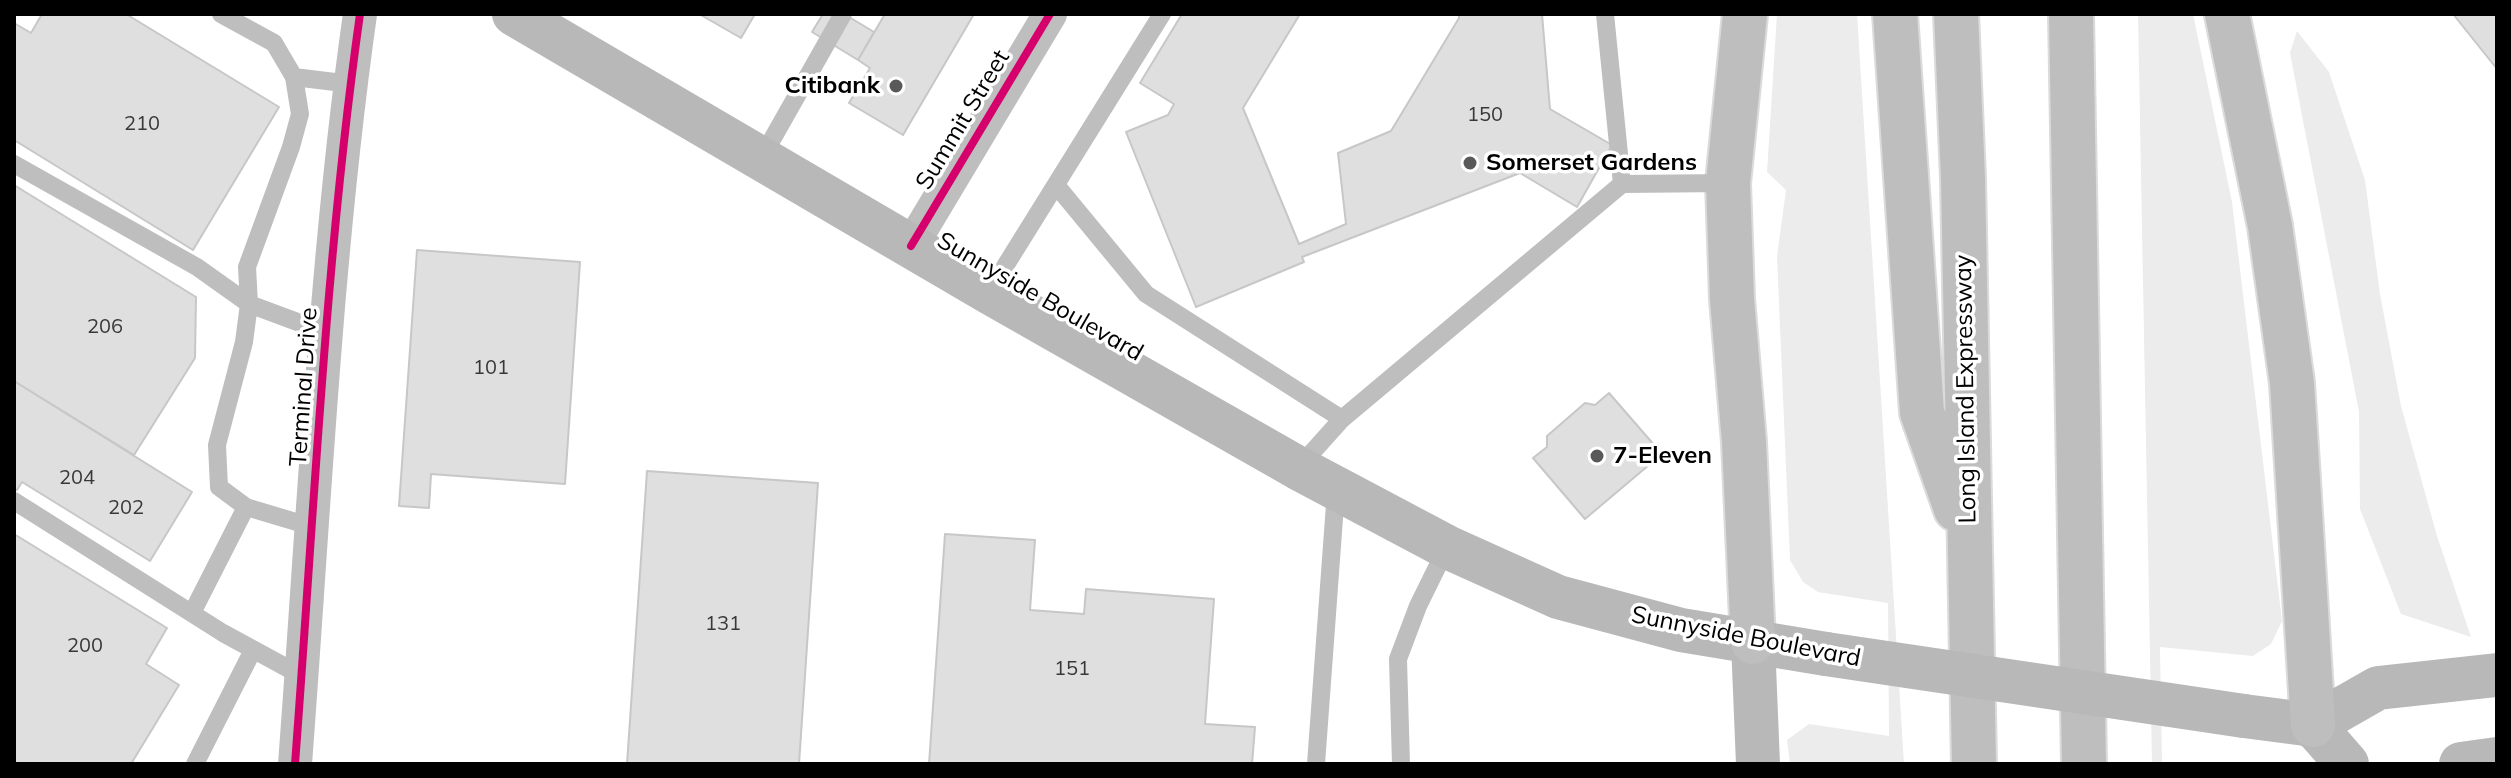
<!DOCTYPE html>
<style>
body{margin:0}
#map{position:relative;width:2511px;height:778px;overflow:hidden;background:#fff;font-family:Mulish,sans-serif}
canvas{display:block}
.frame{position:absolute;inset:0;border:16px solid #000;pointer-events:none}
</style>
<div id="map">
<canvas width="2511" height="778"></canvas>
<div class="frame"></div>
</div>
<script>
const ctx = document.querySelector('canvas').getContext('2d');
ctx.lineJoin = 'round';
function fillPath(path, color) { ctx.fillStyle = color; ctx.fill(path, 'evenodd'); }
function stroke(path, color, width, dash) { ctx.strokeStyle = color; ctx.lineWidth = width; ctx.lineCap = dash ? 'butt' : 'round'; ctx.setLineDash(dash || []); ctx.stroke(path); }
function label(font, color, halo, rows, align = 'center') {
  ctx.font = font + ' Mulish,sans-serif'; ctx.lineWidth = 7; ctx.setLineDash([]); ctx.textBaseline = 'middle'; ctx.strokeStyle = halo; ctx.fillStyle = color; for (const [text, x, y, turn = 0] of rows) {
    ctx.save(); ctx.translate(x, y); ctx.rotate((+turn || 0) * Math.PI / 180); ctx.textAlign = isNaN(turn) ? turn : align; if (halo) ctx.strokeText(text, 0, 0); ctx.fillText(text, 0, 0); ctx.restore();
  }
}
const green = new Path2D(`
 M1777 14H1857L1904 764H1790L1787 740 1809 724 1889 736 1888 603 1818 592 1803 582 1790 560 1777 256 1786 190 1767 172Z
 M2138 14H2193L2232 202 2282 621 2271 644 2253 656 2160 647 2162 764H2152Z
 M2297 31 2329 72 2365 180 2380 294 2401 406 2437 536 2471 637 2401 614 2360 509 2359 412 2290 53Z`);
const building = new Path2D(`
 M42 14H126L279 107 193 250 14 140V23L31 33Z
 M699 14H755L741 38Z
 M823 14H844L874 32 858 60 812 32Z
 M885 14H974L903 135 849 103 870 68 858 60Z
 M1182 14H1300L1243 108 1299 244 1346 224 1338 153 1391 131 1459 18V14H1542L1550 109 1612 145 1577 207 1520 173 1302 257 1304 262 1196 307 1126 132 1168 115 1174 104 1140 83Z
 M2453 14H2497V69Z
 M14 185 196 297 195 358 134 455 14 381Z
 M417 250 580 262 565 484 431 474 429 508 399 506Z
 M14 381 192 492 150 561 22 482 17 490 14 488Z
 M1609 393 1662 454 1585 519 1533 458 1547 447V436L1585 403 1595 405Z
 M647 471 818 483 799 764H627Z
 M14 534 167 628 146 664 179 685 131 764H14Z
 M945 534 1035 540 1030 610 1084 614 1086 589 1214 599 1205 724 1255 727 1252 764H929Z`);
const service = new Path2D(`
 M221 14 274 43 294 77 300 114 291 147 247 267 249 304 327 333
 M1605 14 1622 184
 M294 77 351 84
 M761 159 843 14
 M14 164 197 267 249 304 244 342 217 445 219 487 246 507 313 527
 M1056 185 1146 294 1342 419
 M989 292 1162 14
 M1298 468 1342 419 1622 184 1728 183
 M14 501 223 633 302 676
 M192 613 246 507
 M195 764 253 650
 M1316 764 1336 491
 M1401 764 1398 659 1418 606 1447 547`);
const minor = new Path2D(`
 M911 246 1050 14
 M295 764C314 514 325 262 360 14`);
const secondary = new Path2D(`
 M514 14 989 292 1298 468 1447 547 1558 597 1681 630 1826 654
 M1753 642 1758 764
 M2244 716 2313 725 2378 688 2497 675
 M2313 725 2347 764
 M2461 764 2497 759`);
const motorway = new Path2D(`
 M1745 14 1728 183 1732 299 1744 442 1753 642
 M1895 14 1922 412 1956 509
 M1956 14 1963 178 1974 764
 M2071 14 2084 764
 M2227 14 2270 226 2292 383 2313 725`);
const secondaryBridge = new Path2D(`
 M1826 654 2244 716`);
const cycleway = new Path2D(`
 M911 246 1050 14
 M295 764C314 514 325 262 360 14`);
const markers = [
 [896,86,8,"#595959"],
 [1470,163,8,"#595959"],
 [1597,456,8,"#595959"]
];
const numberNames = [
 ["150",1485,115],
 ["210",142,124],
 ["206",105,327],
 ["101",491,368],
 ["204",77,478],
 ["202",126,508],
 ["131",723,624],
 ["200",85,646],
 ["151",1072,669]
];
const poiNames = [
 ["Citibank",880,86,"right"],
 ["Somerset Gardens",1486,163],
 ["7-Eleven",1613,456]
];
const streetNames = [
 ["Summit Street",963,120,-59],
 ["Sunnyside Boulevard",1040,297,30],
 ["Terminal Drive",304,387,-86],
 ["Long Island Expressway",1966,389,-91],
 ["Sunnyside Boulevard",1746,637,11]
];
fillPath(green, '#ececec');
fillPath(building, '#dfdfdf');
stroke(building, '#c7c7c7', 2);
stroke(motorway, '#dbdbdb', 48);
stroke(service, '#bebebe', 18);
stroke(minor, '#bebebe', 34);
stroke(secondary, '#b8b8b8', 44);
stroke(motorway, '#bebebe', 44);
stroke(secondaryBridge, '#b8b8b8', 44);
stroke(cycleway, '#d6006c', 8);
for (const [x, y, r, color] of markers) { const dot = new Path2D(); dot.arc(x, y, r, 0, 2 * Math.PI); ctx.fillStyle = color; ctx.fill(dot); stroke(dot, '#fff', 3); }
label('20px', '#383838', null, numberNames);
label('bold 24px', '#000', '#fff', poiNames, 'left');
label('24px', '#000', '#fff', streetNames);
</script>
